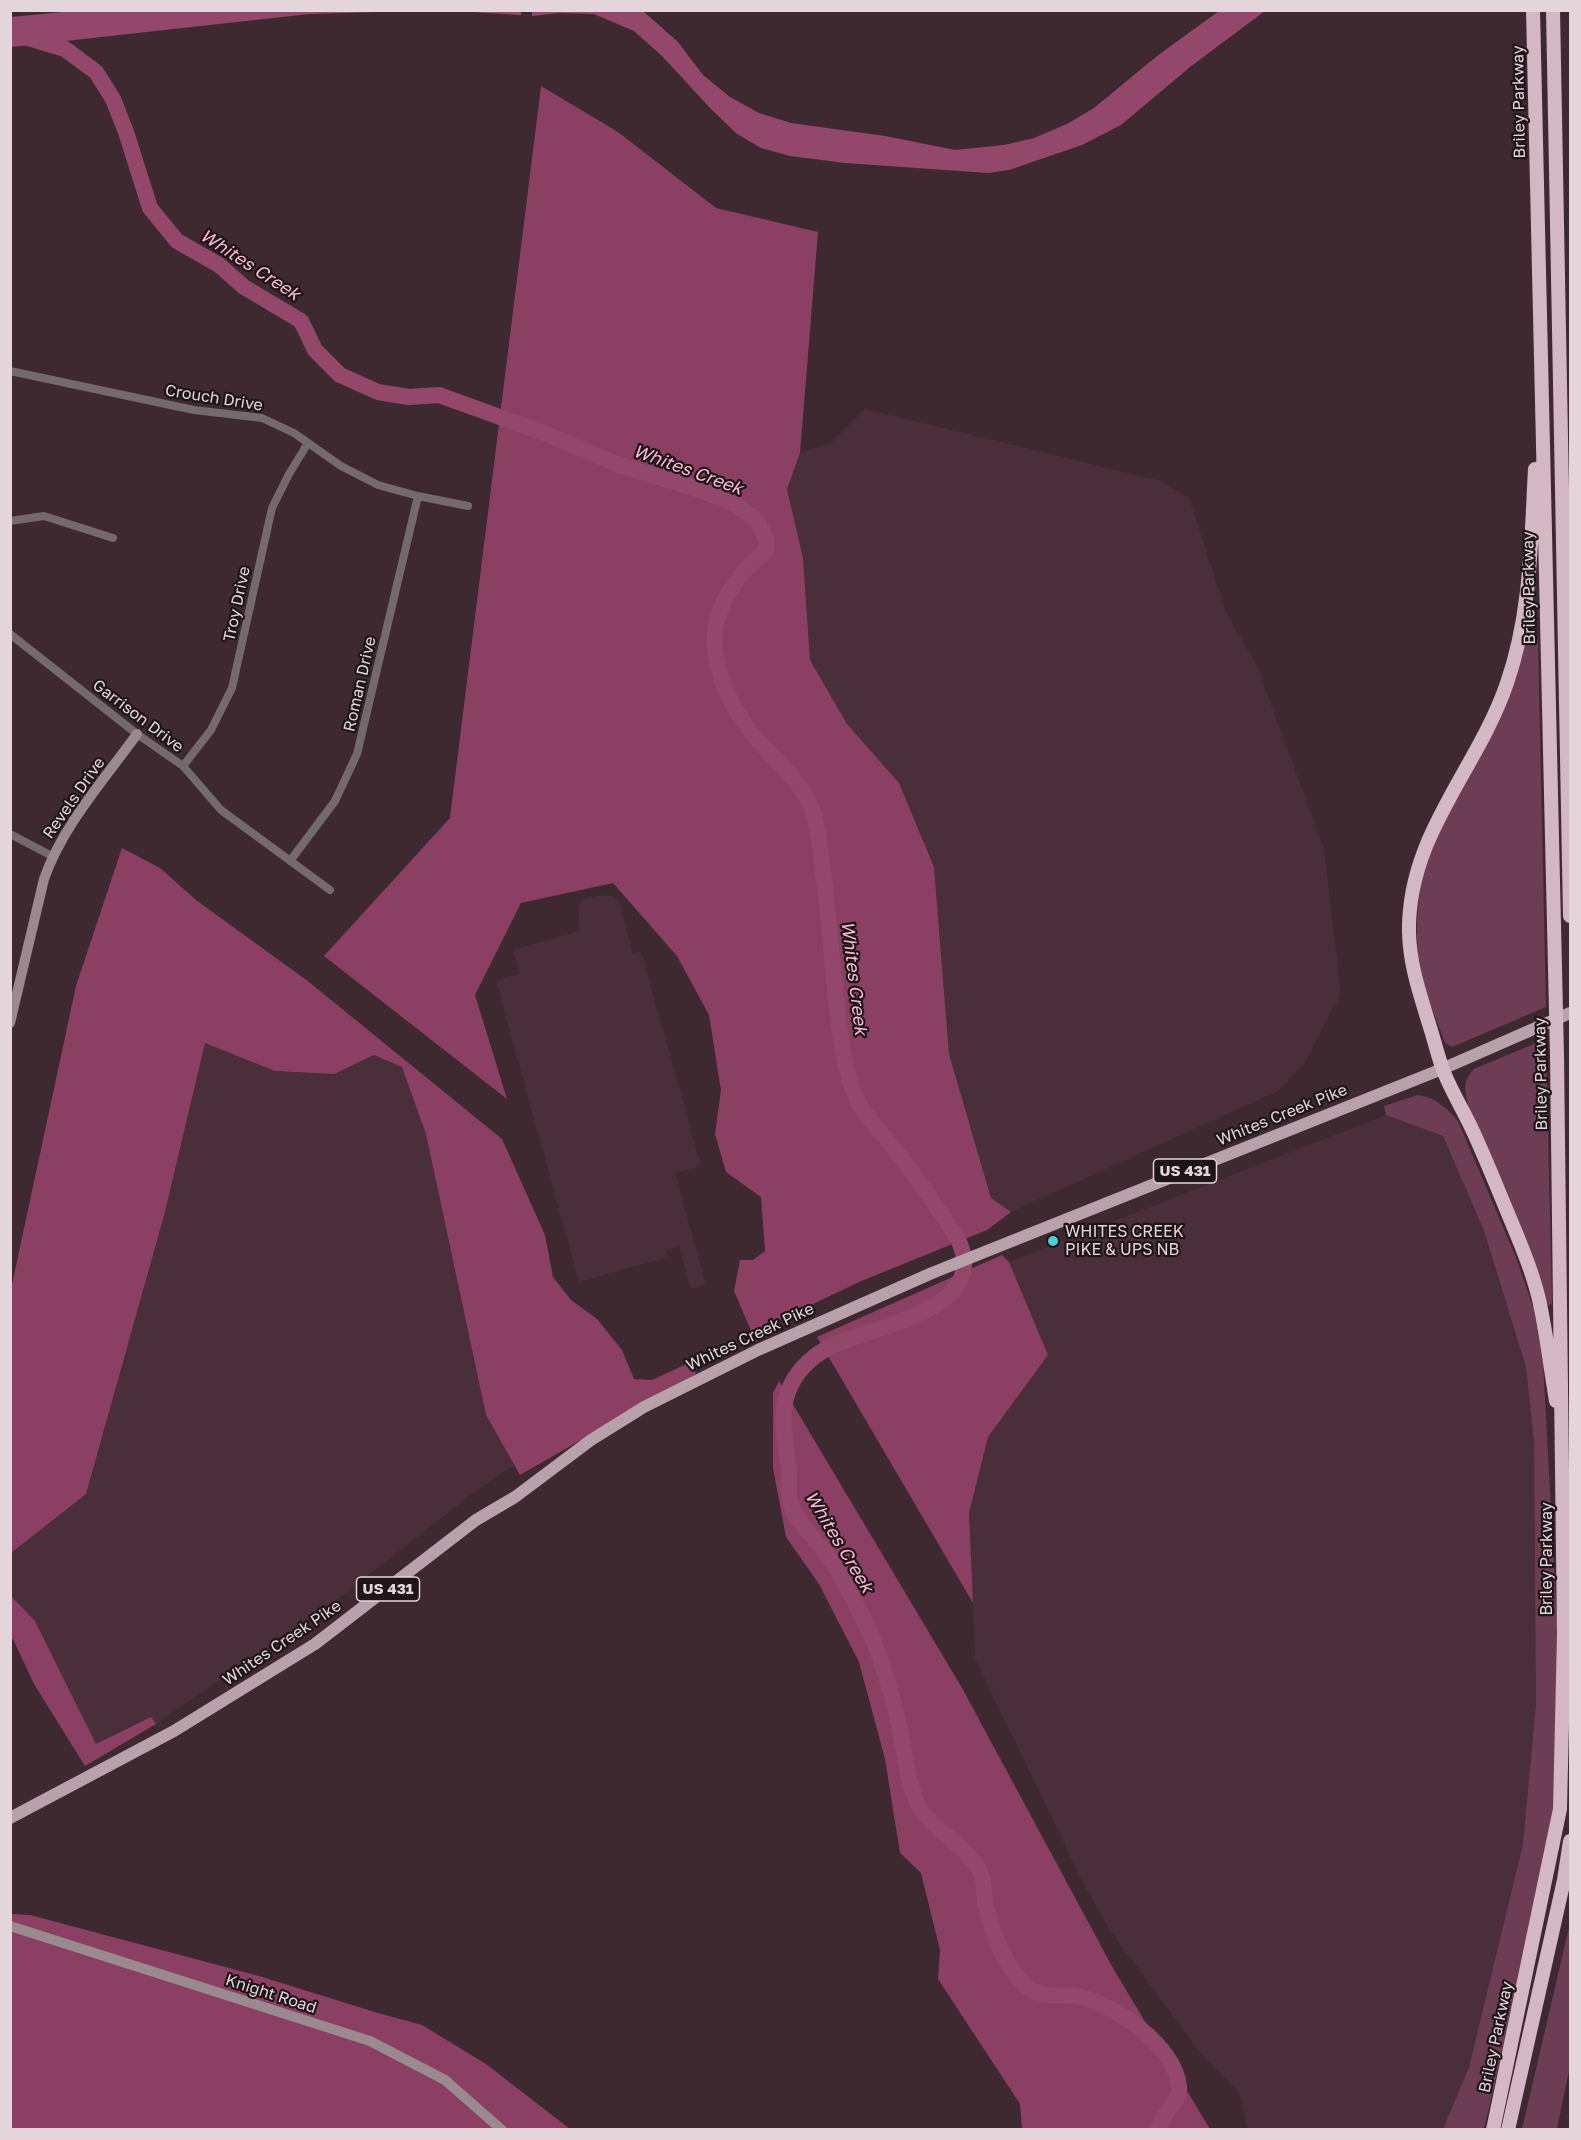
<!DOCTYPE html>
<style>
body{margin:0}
#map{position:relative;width:1581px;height:2140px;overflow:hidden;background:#3e2931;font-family:"Golos Text",sans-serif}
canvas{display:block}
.frame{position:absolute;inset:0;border:12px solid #e4d5db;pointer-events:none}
</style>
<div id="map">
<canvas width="1581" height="2140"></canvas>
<div class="frame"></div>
</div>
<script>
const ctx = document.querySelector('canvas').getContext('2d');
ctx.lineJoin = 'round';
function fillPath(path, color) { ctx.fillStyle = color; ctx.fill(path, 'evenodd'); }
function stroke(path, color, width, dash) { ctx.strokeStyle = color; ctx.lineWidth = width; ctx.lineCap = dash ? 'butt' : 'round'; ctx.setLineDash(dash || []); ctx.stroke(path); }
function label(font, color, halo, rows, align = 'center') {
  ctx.font = font + ' "Golos Text",sans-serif'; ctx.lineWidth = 4.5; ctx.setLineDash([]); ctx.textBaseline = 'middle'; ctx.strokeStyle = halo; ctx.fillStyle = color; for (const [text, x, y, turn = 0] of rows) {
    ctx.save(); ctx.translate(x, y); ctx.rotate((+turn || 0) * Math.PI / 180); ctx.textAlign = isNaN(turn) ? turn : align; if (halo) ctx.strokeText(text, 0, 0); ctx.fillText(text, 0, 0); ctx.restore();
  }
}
const built = new Path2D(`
 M865 409 1161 481 1189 498 1225 609 1258 669 1324 849 1341 994 1304 1064 1278 1091 1011 1212 991 1198 949 1054 934 867 899 783 847 724 810 660 803 558 787 489 800 453 831 443Z
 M604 895 613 896 619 902 633 953 641 951 701 1166 675 1173 706 1285 691 1289 679 1246 666 1250 668 1257 579 1282 496 981 519 974 513 950 580 931 578 907 582 901 586 898Z
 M205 1042 275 1071 334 1074 375 1055 402 1067 426 1134 486 1415 514 1465 468 1497 338 1599 156 1724 150 1717 96 1744 35 1621 11 1596V1553L86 1493 165 1212Z
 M1386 1115 1443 1136 1484 1231 1526 1367 1534 1442 1536 1704 1523 1844 1469 2067 1443 2129H1247L1240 2094 1201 2054 1112 1933 1083 1883 975 1658 969 1513 988 1437 1048 1355 1009 1262Z`);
const green = new Path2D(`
 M1525 639H1538L1546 1007 1452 1047 1445 1043C1438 1024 1430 1005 1424 985 1413 945 1416 903 1425 864Z
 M1546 1039 1552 1304 1546 1306 1470 1110C1465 1094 1461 1082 1474 1069Z
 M1418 1095C1436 1098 1446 1107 1458 1121L1517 1260 1534 1310 1543 1362 1557 1621V1751L1553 1807 1539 1893 1484 2129H1443L1469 2067 1523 1844 1536 1704 1534 1442 1526 1367 1484 1231 1443 1136 1386 1115 1384 1106Z
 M1570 1923V2066L1557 2129H1522Z`);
const forest = new Path2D(`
 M541 86 618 132 716 208 818 232 800 453 787 489 803 558 810 660 847 724 899 783 934 867 949 1054 991 1198 1011 1212 987 1230 859 1282 752 1333 734 1291 740 1260H753L765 1251 761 1197 726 1172 715 1134 721 1090 709 1015 677 956 613 883 521 903 475 995 507 1099 324 956 450 818Z
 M122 848 160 868 196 900 309 982 502 1139 545 1235 553 1277 571 1300 597 1319 622 1350 634 1379 652 1380 691 1362 696 1374 520 1475 486 1415 426 1134 402 1067 374 1055 334 1074 275 1071 205 1043 165 1212 86 1494 11 1553V1289L76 986Z
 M1002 1255 1009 1262 1048 1355 988 1437 969 1513 973 1603 817 1337Z
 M779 1381 962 1688 1114 1970 1210 2129H1022L1020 2104 938 1979 940 1950 921 1873 900 1853 885 1759 859 1662 819 1584 786 1537 773 1468V1393Z
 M11 1596 35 1621 96 1744 151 1717 156 1724 85 1766 34 1684 13 1639 11 1640Z
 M11 1914 30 1915 259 1976 378 2013 422 2025 486 2064 570 2129 11 2130Z`);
const water = new Path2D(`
 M73 11V10L415 11 309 14 11 47V17Z
 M456 11H521V15Z
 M532 11H643L678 42 703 75 730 97 759 113 791 123 885 136 955 150 1004 145 1034 138 1067 124 1094 108 1157 56 1219 11H1265L1190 67 1121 125 1082 145 1009 170 988 173 845 163 790 156 761 148 737 134 712 110 662 56 634 31 594 14 559 13 532 16Z`);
const river = new Path2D(`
 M10 38 25 37 65 49 96 72 113 99 126 132 150 208 177 241 219 265 244 287 301 321 315 350 340 375 378 392 409 397 439 395 544 433 619 465 691 487 733 503 757 520 766 539V551C736 573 710 612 715 651 719 682 735 714 756 738 777 762 804 783 814 815 819 833 821 853 823 872 829 917 832 963 837 1008 841 1040 844 1072 858 1102 865 1116 878 1129 888 1141 906 1163 923 1187 939 1211 946 1221 956 1233 960 1244 987 1311 873 1326 832 1346 815 1354 799 1368 791 1385 777 1412 786 1444 789 1471 790 1481 788 1491 790 1501 793 1518 817 1541 828 1556 844 1580 858 1607 870 1633 883 1662 892 1695 899 1726 904 1749 908 1790 921 1810 936 1833 971 1848 981 1874 984 1882 984 1893 985 1902 991 1931 1002 1959 1021 1981 1040 2001 1052 1993 1075 1996 1113 2002 1176 2046 1179 2087 1180 2099 1173 2103 1167 2112 1163 2117 1161 2124 1158 2130`);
const street = new Path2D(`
 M10 371 194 410 262 418 294 433 341 466 378 485 418 496 468 506
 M10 521 44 516 113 538
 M10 634 137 734 183 766 221 810 330 890
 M183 766 211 730 232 688 272 508 289 474 308 443
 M10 834 52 856
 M290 861 335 801 357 754 418 496`);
const secondary = new Path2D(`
 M10 1023 44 879C63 825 104 780 137 734
 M10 1926 370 2041 445 2080 502 2130`);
const primary = new Path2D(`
 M10 1818 174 1731 315 1644 476 1520 515 1497 591 1440 644 1407 758 1350 932 1273 1442 1069 1570 1013`);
const highway = new Path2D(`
 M1553 10 1570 916
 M1535 469C1531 541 1531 614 1507 683 1477 771 1407 835 1409 933 1410 966 1420 994 1429 1024 1434 1039 1437 1053 1442 1067 1449 1087 1461 1106 1470 1125 1484 1154 1496 1185 1509 1216 1521 1245 1535 1277 1541 1309 1547 1339 1551 1371 1556 1401
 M1493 2130 1560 1809 1564 1635 1557 1055 1533 10
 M1508 2130 1564 1880 1570 1841`);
const markers = [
 [1053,1241,6,"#52ccd6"]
];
const shields = [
 [1185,1171,63],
 [388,1589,63]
];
const shieldNames = [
 ["US 431",1185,1171],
 ["US 431",388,1589]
];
const streetNames = [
 ["Briley Parkway",1519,102,-91],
 ["Crouch Drive",214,398,9],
 ["Briley Parkway",1529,588,-91],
 ["Troy Drive",237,604,-78],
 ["Roman Drive",360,684,-77],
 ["Garrison Drive",138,716,37],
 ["Revels Drive",74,798,-55],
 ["Briley Parkway",1541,1074,-91],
 ["Whites Creek Pike",1282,1115,-22],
 ["Whites Creek Pike",750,1337,-25],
 ["Briley Parkway",1547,1559,-90],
 ["Whites Creek Pike",282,1643,-34],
 ["Knight Road",271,1994,18],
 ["Briley Parkway",1496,2037,-78]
];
const poiNames = [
 ["WHITES CREEK",1065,1232],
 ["PIKE & UPS NB",1065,1250]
];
const waterNames = [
 ["Whites Creek",250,265,33],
 ["Whites Creek",688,470,20],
 ["Whites Creek",854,978,83],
 ["Whites Creek",839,1542,59]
];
fillPath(built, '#4a2e3a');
fillPath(green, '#6d3d53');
fillPath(forest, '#8b4063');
fillPath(water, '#93486b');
stroke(river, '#93486b', 16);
stroke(street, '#74696d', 8);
stroke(secondary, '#9b8990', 10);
stroke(primary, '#b8a1aa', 12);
stroke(highway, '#d3b7c2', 14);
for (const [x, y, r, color] of markers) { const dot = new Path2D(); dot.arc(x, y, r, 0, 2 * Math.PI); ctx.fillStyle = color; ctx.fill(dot); stroke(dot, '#1e1518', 2); }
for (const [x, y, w] of shields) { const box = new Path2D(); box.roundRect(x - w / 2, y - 12, w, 24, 4.5); ctx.fillStyle = '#1e1518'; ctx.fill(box); stroke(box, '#e4d5db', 1.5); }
label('bold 15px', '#e4d5db', null, shieldNames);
label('16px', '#e4d5db', '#1e1518', streetNames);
label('16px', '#e4d5db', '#1e1518', poiNames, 'left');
label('italic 18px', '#fab8d3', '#1e1518', waterNames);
</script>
